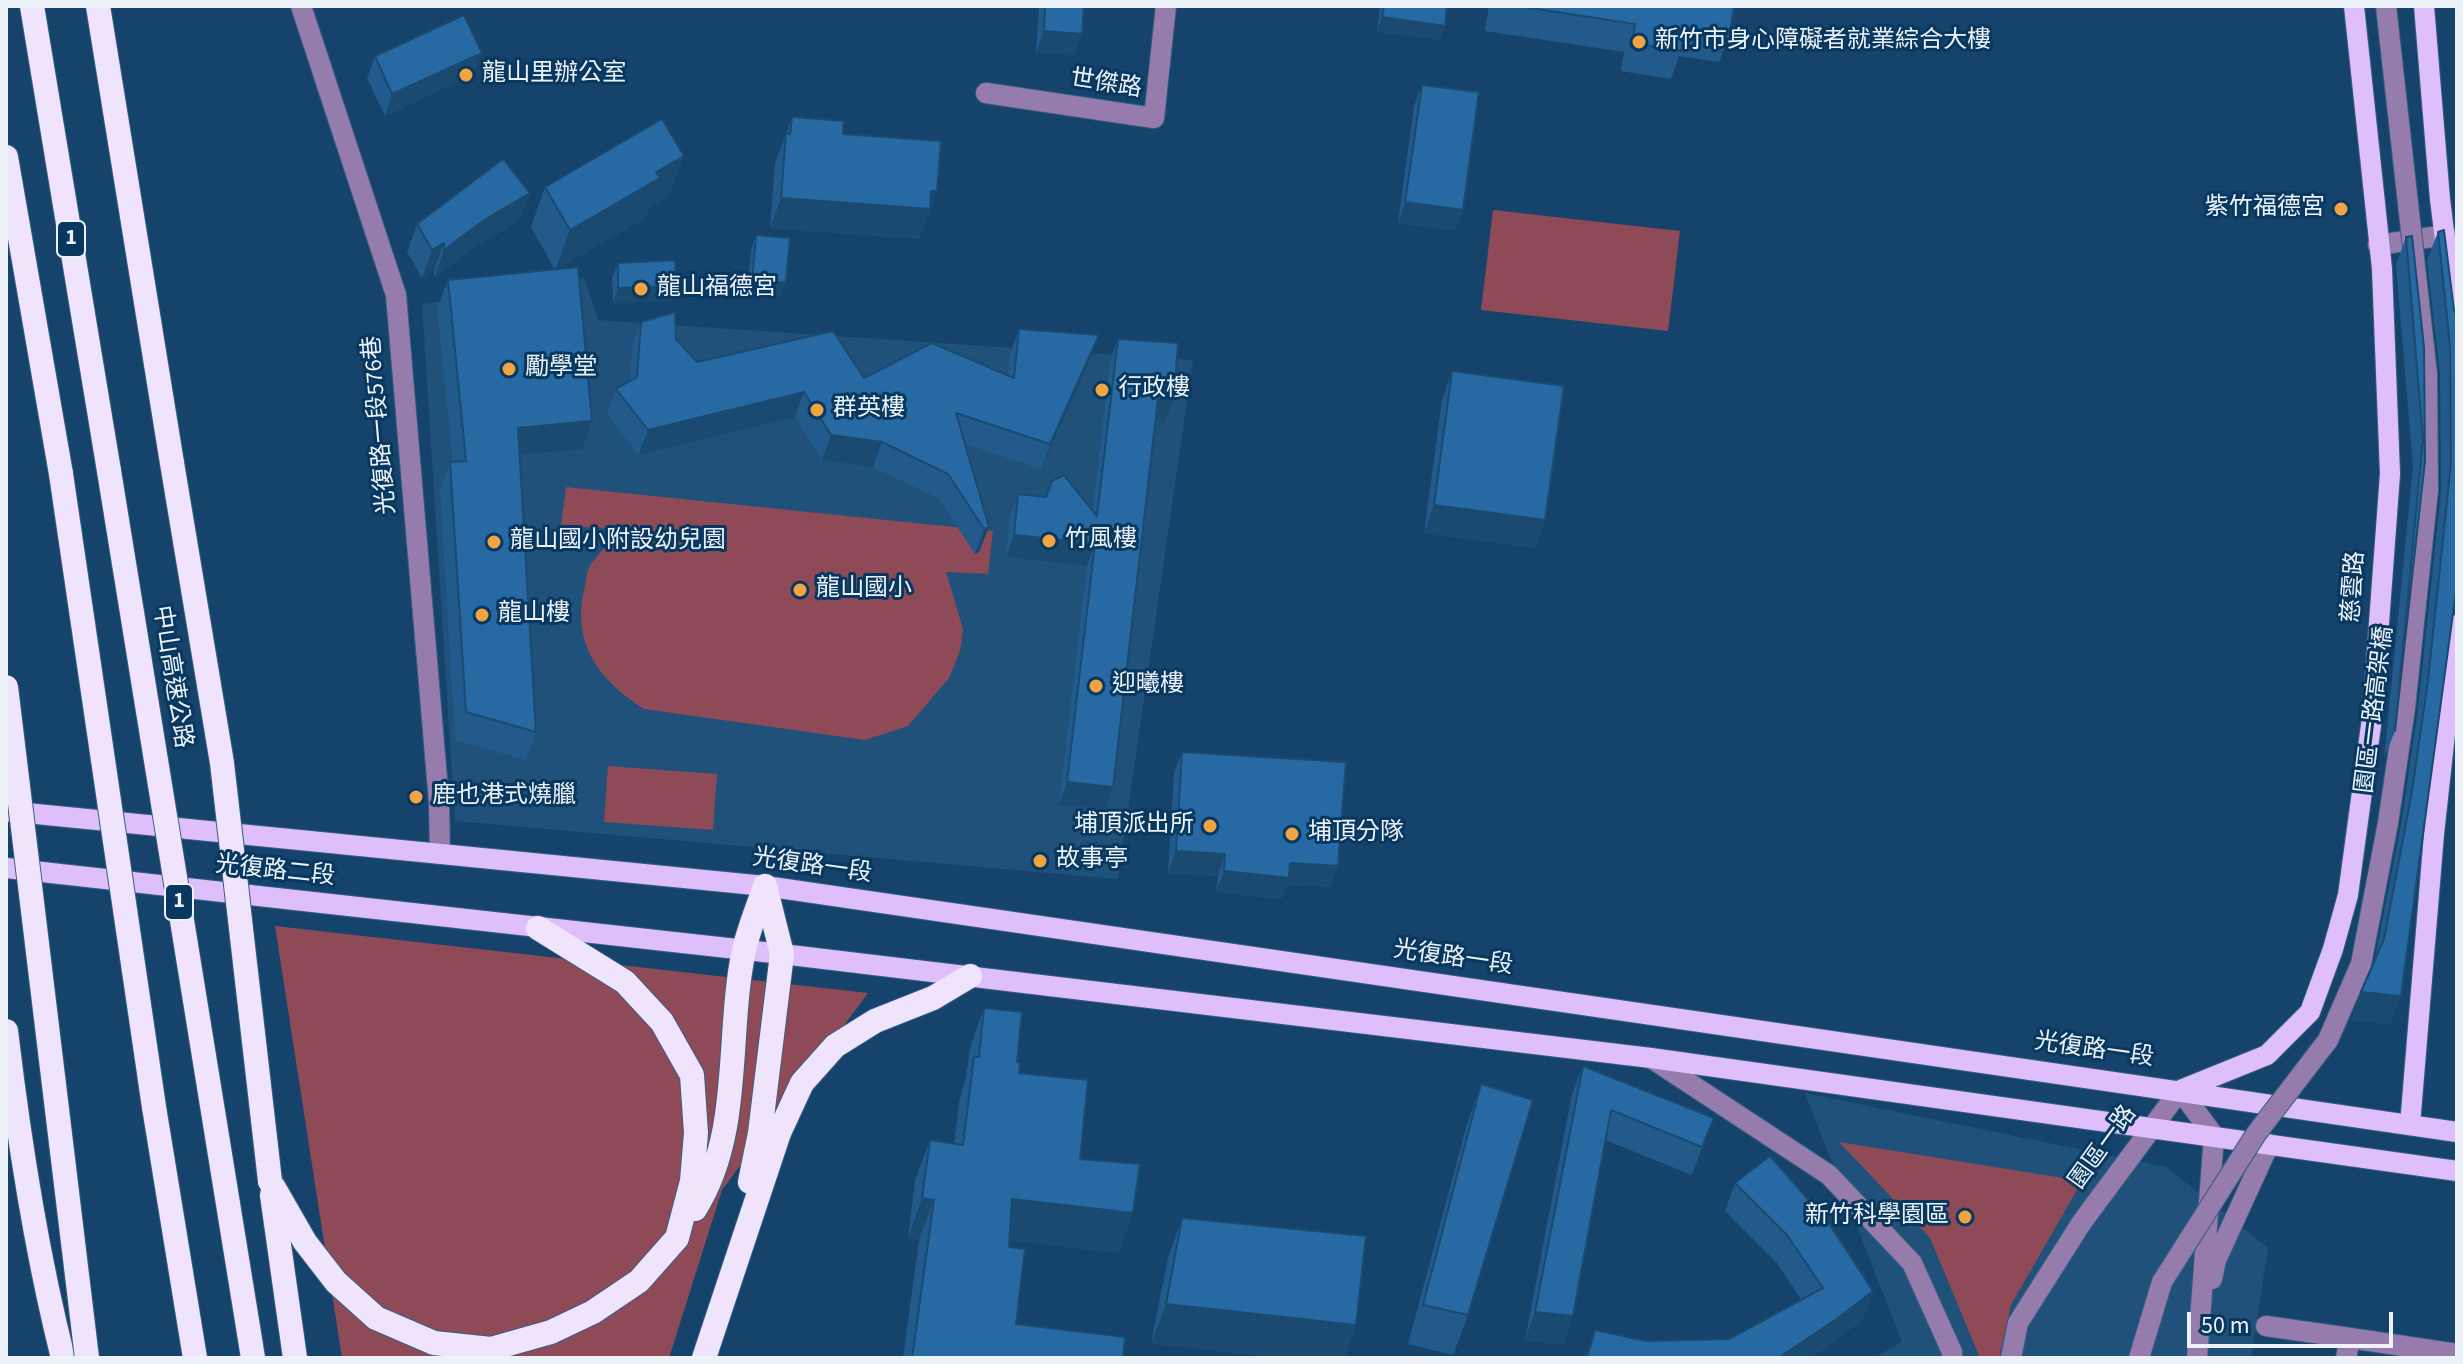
<!DOCTYPE html>
<meta charset="utf-8">
<style>
body{margin:0}
#map{position:relative;width:2463px;height:1364px;overflow:hidden;background:#16436b;font-family:"Source Sans 3",sans-serif}
canvas{display:block}
.frame{position:absolute;inset:0;border:8px solid #ecf2f8;pointer-events:none}
.scale{position:absolute;left:2187px;top:1312px;width:206px;height:36px;box-sizing:border-box;border:4px solid #ecf2f8;border-top:0;padding-left:10px;font-size:24px;line-height:28px;white-space:nowrap;color:#ecf2f8;-webkit-text-stroke:6px #08385f;paint-order:stroke}
</style>
<div id="map">
<canvas width="2463" height="1364"></canvas>
<div class="frame"></div>
<div class="scale">50 m</div>
</div>
<script>
const ctx = document.querySelector('canvas').getContext('2d');
ctx.lineJoin = 'round';
function fillPath(path, color) { ctx.fillStyle = color; ctx.fill(path, 'evenodd'); }
function stroke(path, color, width, dash) { ctx.strokeStyle = color; ctx.lineWidth = width; ctx.lineCap = dash ? 'butt' : 'round'; ctx.setLineDash(dash || []); ctx.stroke(path); }
function label(font, color, halo, rows, align = 'center') {
  ctx.font = font + ' "Source Sans 3","Noto Sans TC",sans-serif'; ctx.lineWidth = 6; ctx.setLineDash([]); ctx.textBaseline = 'middle'; ctx.strokeStyle = halo; ctx.fillStyle = color; for (const [text, x, y, turn = 0] of rows) {
    ctx.save(); ctx.translate(x, y); ctx.rotate((+turn || 0) * Math.PI / 180); ctx.textAlign = isNaN(turn) ? turn : align; if (halo) ctx.strokeText(text, 0, 0); ctx.fillText(text, 0, 0); ctx.restore();
  }
}
const built = new Path2D(`
 M584 278 598 320 1193 360 1118 879 455 821 422 304Z
 M1805 1093 2166 1167 2268 1248 2251 1358H1874L1902 1342Z`);
const green = new Path2D(`
 M1493 210 1680 231 1668 331 1481 310Z
 M566 487 993 531 988 574 946 572 963 629 960 651 949 678 908 726 865 740 644 709C599 680 570 643 585 586 586 579 587 569 592 563 601 549 615 539 627 529L561 526Z
 M608 766 717 774 713 830 604 822Z
 M275 926 868 993 722 1190 669 1358H342Z
 M1839 1142 2082 1181 2011 1305 1999 1358H1980L1930 1238Z`);
const minor = new Path2D(`
 M301 6 396 295 439 802 440 854
 M986 93 1154 118 1166 6
 M2378 245 2446 235
 M1651 1058 1829 1175 1912 1263 1952 1352V1358
 M2212 1279 2216 1260 2269 1144
 M2266 1326 2350 1338
 M2011 1358 2018 1323 2082 1222 2180 1090 2214 1136 2197 1358
 M2346 1358 2350 1338 2457 1354`);
const major = new Path2D(`
 M2424 6 2440 199 2457 337
 M6 811 765 886 2457 1132
 M6 868 782 954 1651 1058 2457 1171
 M2183 1089 2267 1055 2310 1012 2333 949 2348 895 2372 718 2390 474 2382 269 2354 6
 M2410 1125 2434 834 2457 625`);
const highway = new Path2D(`
 M32 6 109 471
 M98 6 172 463
 M6 157 61 474
 M6 1031C19 1141 36 1251 63 1358
 M154 1107 195 1358
 M270 1181 305 1242 336 1282 376 1318 434 1343 491 1349 551 1332 593 1312 639 1281 677 1238 692 1181 696 1133 692 1075 662 1022 625 982 538 928
 M750 1182 760 1133 782 954 765 886
 M272 1195 295 1358
 M695 1209C743 1133 726 1034 744 950 749 928 758 907 765 886
 M249 1333 253 1358
 M704 1358 779 1133 802 1083 835 1046 875 1021 933 998 970 976`);
const minorBridge = new Path2D(`
 M2139 1358 2162 1282 2256 1134 2328 1040 2361 964 2388 823 2405 708 2428 490 2427 374 2386 6`);
const highwayBridge = new Path2D(`
 M172 463 222 763 270 1181
 M109 471 249 1333
 M61 474 154 1107
 M6 687 87 1358`);
const wall = new Path2D(`
 M1039 6H1084L1082 34 1074 55 1036 53Z
 M1380 6H1447L1445 26 1439 40 1377 32Z
 M1489 6H1734L1730 34 1719 62 1679 56 1671 79 1621 71 1624 52 1485 31Z
 M375 56 474 74 385 116 367 78Z
 M1422 85 1455 231 1398 223 1414 106Z
 M792 117 843 134 937 191 919 239 770 228 775 163Z
 M545 187 669 196 649 207 645 218 555 270 582 449 519 455 536 732 526 760 455 740 440 490 450 462H453L437 309 448 280 555 270 531 227Z
 M519 221 474 247 434 278V271L422 278 407 252 417 224Z
 M2438 232 2454 310 2457 584 2390 1024 2351 1020 2375 959 2401 825 2418 709 2441 491 2440 374 2427 260Z
 M756 235 780 297 747 298 751 250Z
 M2406 237 2425 461 2395 731 2384 759 2413 467 2396 265Z
 M618 263 676 286 671 301 613 303 612 277Z
 M641 322 676 339 697 362 864 378 1008 376 1010 354 1019 329 1099 335 1090 360 1041 469 965 444 989 527 979 552 975 554 939 499 873 467 822 460 795 417 638 455 607 414 616 389 630 382 632 347Z
 M1118 339 1165 421H1155L1105 809 1059 805 1087 566 1006 557 1010 516 1018 494 1093 510 1110 361Z
 M1452 371 1545 520 1535 548 1424 533 1442 400Z
 M1182 752 1338 866 1330 887 1287 885 1281 899 1216 892 1218 876 1168 873 1174 773Z
 M984 1008 1017 1062 1019 1073 1080 1159 1119 1253 1009 1240 1016 1324 1123 1358H903L919 1240 908 1238 915 1180 930 1140 954 1144 960 1097 966 1078 970 1048Z
 M1583 1066 1714 1118 1692 1175 1605 1140 1573 1316 1563 1345 1525 1340 1572 1094Z
 M1481 1084 1468 1315 1453 1355 1408 1344 1467 1124Z
 M1735 1183 1873 1291 1863 1319 1828 1346 1810 1358H1585L1595 1330 1646 1341 1729 1339 1801 1299 1777 1263 1725 1211Z
 M1182 1218 1356 1325 1344 1358H1281L1151 1343 1168 1258Z`);
const shadedWall = new Path2D(`
 M1382 17 1445 26 1439 40 1377 32Z
 M1044 31 1082 34 1074 55 1036 53Z
 M482 53 474 74 385 116 392 94Z
 M684 156 669 196 649 207 645 218 555 270 570 230 656 172Z
 M931 191H937L919 239 770 228 781 198Z
 M530 193 519 221 474 247 434 278 444 250 484 220Z
 M1405 202 1463 210 1455 231 1398 223Z
 M444 243 434 271 422 278 432 250Z
 M786 282 780 297 747 298 752 283Z
 M676 286 671 301 613 303 618 288Z
 M1099 335 1090 360 1041 469 1050 444Z
 M804 392 795 417 638 455 648 430Z
 M1158 399H1174L1165 421H1149Z
 M592 421 582 449 507 456 518 428Z
 M831 435 882 442 873 467 822 460Z
 M1434 505 1545 520 1535 548 1424 533Z
 M989 527 979 552 975 554 984 529Z
 M1014 535 1095 543 1087 566 1006 557Z
 M1067 782 1113 787 1105 809 1059 805Z
 M1176 851 1225 854 1218 876 1168 873Z
 M1290 863 1338 866 1330 887 1287 885 1281 899 1216 892 1224 871Z
 M2361 992 2401 996 2390 1024 2351 1020Z
 M1714 1118 1704 1146 1692 1175 1702 1147Z
 M922 1198 934 1200 919 1240 908 1238Z
 M1012 1199 1133 1213 1119 1253 997 1239Z
 M1873 1291 1863 1319 1828 1346 1810 1358H1778Z
 M1166 1304 1356 1325 1344 1358H1281L1151 1343Z
 M1535 1312 1573 1316 1563 1345 1525 1340Z`);
const building = new Path2D(`
 M1045 6H1084L1082 34 1044 31Z
 M1384 6H1447L1445 26 1382 17Z
 M1517 6H1734L1730 34 1685 27 1681 51 1632 43 1635 24Z
 M464 15 482 53 392 94 375 56Z
 M1422 85 1479 92 1463 210 1405 202Z
 M792 117 844 121 843 134 941 141 937 191H931L930 209 781 198 786 133 790 134Z
 M662 119 684 156 656 172 660 178 570 230 545 187Z
 M503 159 530 193 484 220 444 250V243L432 250 417 224Z
 M2444 230 2454 310 2457 315V584L2401 996 2361 992 2384 939 2411 797 2428 681 2451 463 2450 346 2438 232Z
 M756 235 790 238 786 282 752 283Z
 M2412 236 2424 347 2425 461 2395 731 2423 439 2406 237Z
 M675 260 676 286 618 288V263Z
 M578 267 592 421 518 428 536 732 466 712 450 462 466 461 448 280Z
 M675 312 676 339 697 362 833 331 864 378 932 343 1014 378 1019 329 1099 335 1050 444 956 413 989 527 984 529 948 474 882 442 831 435 804 392 648 430 616 389 637 377 641 322Z
 M1118 339 1178 343 1174 399H1158L1113 787 1067 782 1095 543 1014 535 1018 494 1046 497 1052 481 1064 475 1097 516Z
 M1452 371 1564 386 1545 520 1434 505Z
 M1182 752 1346 762 1338 866 1290 863 1289 878 1224 871 1225 854 1176 851Z
 M984 1008 1022 1012 1017 1062H1020L1019 1073 1088 1080 1080 1159 1140 1164 1133 1213 1012 1199 1009 1247 1025 1249 1016 1324 1125 1337 1123 1358H912L934 1200 922 1198 930 1140 963 1145 974 1057H979Z
 M1583 1066 1714 1118 1702 1147 1611 1110 1573 1316 1535 1312Z
 M1481 1084 1533 1100 1468 1315 1423 1305Z
 M1770 1156 1828 1222 1873 1291 1838 1318 1778 1358H1587L1595 1330 1646 1341 1729 1339 1823 1288 1787 1235 1735 1183Z
 M1182 1218 1366 1236 1356 1325 1166 1304Z`);
const markers = [
 [1639,42,8,"#f3a442"],
 [466,75,8,"#f3a442"],
 [2341,209,8,"#f3a442"],
 [641,289,8,"#f3a442"],
 [509,369,8,"#f3a442"],
 [1102,390,8,"#f3a442"],
 [817,410,8,"#f3a442"],
 [1049,541,8,"#f3a442"],
 [494,542,8,"#f3a442"],
 [800,590,8,"#f3a442"],
 [482,615,8,"#f3a442"],
 [1096,686,8,"#f3a442"],
 [416,797,8,"#f3a442"],
 [1210,826,8,"#f3a442"],
 [1292,834,8,"#f3a442"],
 [1040,861,8,"#f3a442"],
 [1965,1217,8,"#f3a442"]
];
const shields = [
 [71,239,28],
 [179,902,28]
];
const shieldNames = [
 ["1",71,239],
 ["1",179,902]
];
const poiNames = [
 ["新竹市身心障礙者就業綜合大樓",1655,42],
 ["龍山里辦公室",482,75],
 ["紫竹福德宮",2325,209,"right"],
 ["龍山福德宮",657,289],
 ["勵學堂",525,369],
 ["行政樓",1118,390],
 ["群英樓",833,410],
 ["竹風樓",1065,541],
 ["龍山國小附設幼兒園",510,542],
 ["龍山國小",816,590],
 ["龍山樓",498,615],
 ["迎曦樓",1112,686],
 ["鹿也港式燒臘",432,797],
 ["埔頂派出所",1194,826,"right"],
 ["埔頂分隊",1308,834],
 ["故事亭",1056,861],
 ["新竹科學園區",1949,1217,"right"]
];
const streetNames = [
 ["世傑路",1106,85,9],
 ["光復路一段576巷",381,425,-95],
 ["慈雲路",2355,587,-86],
 ["中山高速公路",171,677,81],
 ["園區一路高架橋",2376,710,-83],
 ["光復路一段",812,867,8],
 ["光復路二段",275,872,6],
 ["光復路一段",1453,959,8],
 ["光復路一段",2094,1051,8],
 ["園區一路",2104,1148,-54]
];
fillPath(built, '#20517b');
fillPath(green, '#8e4a57');
stroke(minor, '#385f82', 22);
stroke(major, '#385f82', 22);
stroke(highway, '#385f82', 26);
stroke(minor, '#967cad', 20);
stroke(major, '#dfbffb', 20);
stroke(highway, '#f0e4fc', 24);
stroke(minorBridge, '#385f82', 22, []);
stroke(highwayBridge, '#385f82', 26, []);
stroke(minorBridge, '#967cad', 20);
stroke(highwayBridge, '#f0e4fc', 24);
fillPath(wall, '#225a8b');
fillPath(shadedWall, '#1b4a71');
fillPath(building, '#2769a2');
stroke(building, '#1b4a71', 2);
for (const [x, y, r, color] of markers) { const dot = new Path2D(); dot.arc(x, y, r, 0, 2 * Math.PI); ctx.fillStyle = color; ctx.fill(dot); stroke(dot, '#08385f', 3); }
for (const [x, y, w] of shields) { const box = new Path2D(); box.roundRect(x - w / 2, y - 18, w, 36, 6); ctx.fillStyle = '#08385f'; ctx.fill(box); stroke(box, '#ecf2f8', 2); }
label('bold 22px', '#ecf2f8', null, shieldNames);
label('24px', '#ecf2f8', '#08385f', poiNames, 'left');
label('24px', '#ecf2f8', '#08385f', streetNames);
</script>
